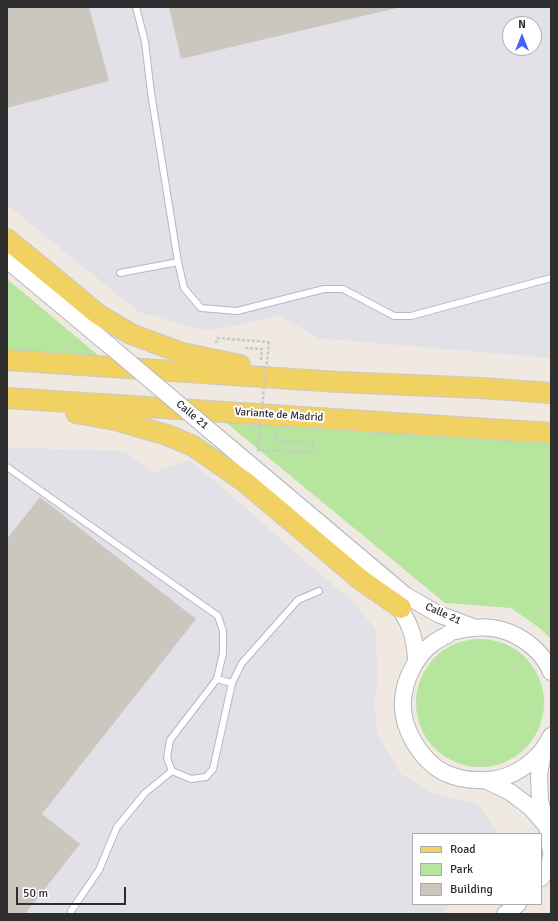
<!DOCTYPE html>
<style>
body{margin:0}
#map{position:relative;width:558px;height:921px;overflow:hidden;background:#efe9e1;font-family:Signika,sans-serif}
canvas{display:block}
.frame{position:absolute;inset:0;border:8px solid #2e2e2e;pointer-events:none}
.legend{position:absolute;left:412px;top:833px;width:130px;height:72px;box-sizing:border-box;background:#fff;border:1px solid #ababab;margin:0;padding:5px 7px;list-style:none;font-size:12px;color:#2e2e2e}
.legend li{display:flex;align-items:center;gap:8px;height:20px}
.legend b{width:20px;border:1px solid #ababab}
.north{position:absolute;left:502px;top:16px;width:40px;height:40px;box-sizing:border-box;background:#fff;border:1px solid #ababab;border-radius:50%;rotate:0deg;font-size:11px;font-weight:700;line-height:16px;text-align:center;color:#2e2e2e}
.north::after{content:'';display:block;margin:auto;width:14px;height:18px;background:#4264fb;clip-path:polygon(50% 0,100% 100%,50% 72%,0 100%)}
.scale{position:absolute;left:16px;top:887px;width:110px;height:18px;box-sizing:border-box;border:2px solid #2e2e2e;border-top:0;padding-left:5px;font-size:12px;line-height:14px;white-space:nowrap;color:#2e2e2e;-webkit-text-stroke:3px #fff;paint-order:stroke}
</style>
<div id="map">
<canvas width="558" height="921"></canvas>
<div class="frame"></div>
<ul class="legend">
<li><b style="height:5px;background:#f2d163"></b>Road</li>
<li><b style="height:11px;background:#b6e59e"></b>Park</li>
<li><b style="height:11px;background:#cbc7bf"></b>Building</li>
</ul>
<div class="north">N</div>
<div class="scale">50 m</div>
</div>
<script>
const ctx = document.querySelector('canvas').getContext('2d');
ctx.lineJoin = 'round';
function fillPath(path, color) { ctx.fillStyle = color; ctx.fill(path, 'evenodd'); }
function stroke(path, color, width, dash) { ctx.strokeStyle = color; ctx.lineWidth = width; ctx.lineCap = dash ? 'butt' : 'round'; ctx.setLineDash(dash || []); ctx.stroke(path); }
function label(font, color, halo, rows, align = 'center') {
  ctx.font = font + ' Signika,sans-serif'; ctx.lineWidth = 4; ctx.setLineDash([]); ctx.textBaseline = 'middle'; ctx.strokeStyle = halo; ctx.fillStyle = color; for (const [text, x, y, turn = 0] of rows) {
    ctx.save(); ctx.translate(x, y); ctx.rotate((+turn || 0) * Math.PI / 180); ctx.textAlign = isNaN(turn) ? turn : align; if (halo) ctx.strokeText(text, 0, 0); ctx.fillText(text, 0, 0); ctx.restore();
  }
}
const industrial = new Path2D(`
 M7 7H551V358L317 338 279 315 230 327 202 330 139 312 7 205ZM510 24H534V48H510Z
 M7 447 22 448 125 451 153 473 189 460 231 495 315 570 354 602 375 629 378 679 374 705 378 735 401 774 434 794 478 804 499 834H413V904H453L441 914H7Z`);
const green = new Path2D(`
 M7 279 99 356 7 350Z
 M224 421 551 444V639L541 629 511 608 445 603Z
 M416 703a64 64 0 1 1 128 0a64 64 0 1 1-128 0Z`);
const building = new Path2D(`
 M7 7H89L109 81 7 108Z
 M169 7H397V8L181 59Z
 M40 497 196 619 42 814 80 844 25 914H7V539Z`);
const path = new Path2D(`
 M216 343 217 338 269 342
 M245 348 262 349 261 360
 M258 444V450L313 452V443L275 441V431`);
const service = new Path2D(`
 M136 7 145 42 151 93 178 262 184 288 201 308 237 311 324 289H343L394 316H411L551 278
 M120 273 178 262
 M7 467 218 616 223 631V653L217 679 170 740 167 758 172 771 191 779 206 777 213 769 232 683 242 663 298 600 319 591
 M217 679 232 683
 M71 914V911L99 870 117 827 145 793 172 771`);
const tertiary = new Path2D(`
 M7 260 110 346
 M214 434 405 595 438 614 473 627
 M394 599C409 622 415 633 416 661
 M551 672C543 652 523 636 502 630 487 626 475 627 460 630 457 631 454 631 451 632 449 634 446 636 443 637 440 639 436 641 433 643 416 656 404 680 403 701 401 728 421 761 445 773 456 778 467 780 478 780 503 782 525 770 541 752 545 747 548 741 551 736
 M543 751 539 776 540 801 547 826 551 851
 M487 781 510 792 530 807 544 823
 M541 878 549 868 551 856
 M505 914 518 904`);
const primary = new Path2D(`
 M7 239 99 315 131 334 182 353 240 365
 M7 360 338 382 481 388 551 393
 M7 398 551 433
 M76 413 115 420 167 435 193 446 245 482 361 580 401 608`);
const pathBridge = new Path2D(`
 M258 444 269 342`);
const tertiaryBridge = new Path2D(`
 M110 346 214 434`);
const streetNames = [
 ["Calle 21",192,415,40],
 ["Variante de Madrid",279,415,4],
 ["Calle 21",443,614,24]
];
fillPath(industrial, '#e3e1e8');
fillPath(green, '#b6e59e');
fillPath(building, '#cbc7bf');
stroke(service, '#b4b7c1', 8);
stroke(tertiary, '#b4b7c1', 18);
stroke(primary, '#c9c9c9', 22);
stroke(path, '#c9c9c9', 2.5, [3, 2]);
stroke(service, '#fff', 6);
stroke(tertiary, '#fff', 16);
stroke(primary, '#f2d163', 20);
stroke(tertiaryBridge, '#b4b7c1', 18, []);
stroke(pathBridge, '#c9c9c9', 2.5, [3, 2]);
stroke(tertiaryBridge, '#fff', 16);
label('11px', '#2e2e2e', '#fff', streetNames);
</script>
